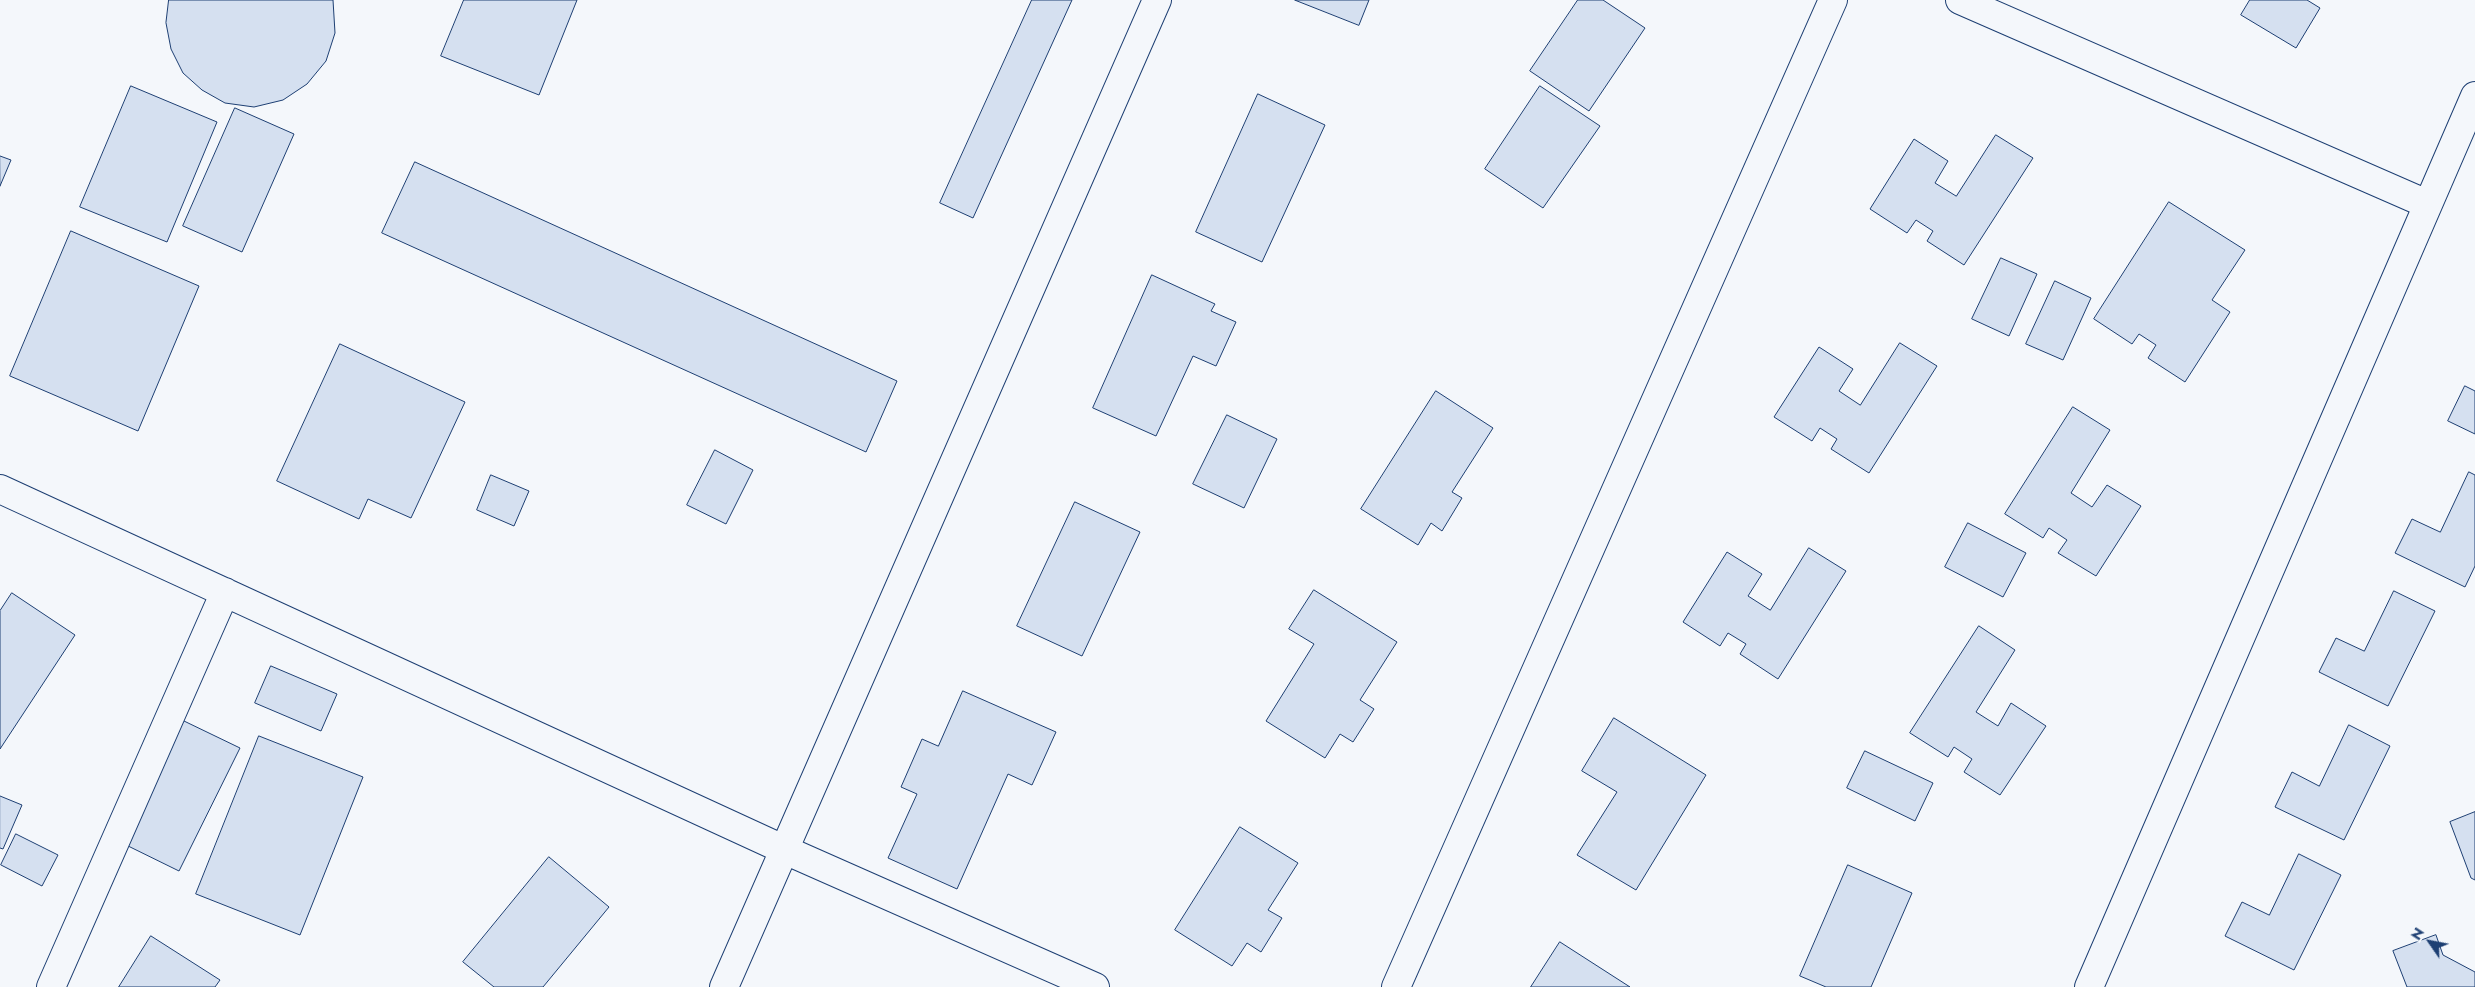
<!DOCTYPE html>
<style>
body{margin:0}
#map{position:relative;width:2475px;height:987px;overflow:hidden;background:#f4f7fb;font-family:Jost,sans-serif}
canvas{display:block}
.north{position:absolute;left:2405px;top:917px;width:50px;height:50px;-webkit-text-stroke:4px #f4f7fb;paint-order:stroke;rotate:303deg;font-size:14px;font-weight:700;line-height:20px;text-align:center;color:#1d3f73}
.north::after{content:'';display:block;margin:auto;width:18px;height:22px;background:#1d3f73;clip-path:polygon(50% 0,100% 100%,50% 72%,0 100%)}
</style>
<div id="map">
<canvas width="2475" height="987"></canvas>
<div class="north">N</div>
</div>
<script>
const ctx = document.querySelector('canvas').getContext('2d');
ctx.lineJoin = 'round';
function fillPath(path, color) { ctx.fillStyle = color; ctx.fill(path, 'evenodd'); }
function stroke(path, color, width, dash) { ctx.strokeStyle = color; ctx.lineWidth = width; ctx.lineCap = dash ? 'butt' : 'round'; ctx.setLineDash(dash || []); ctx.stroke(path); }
const building = new Path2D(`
 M169 0H333L335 33 326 61 307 84 283 100 254 107 225 103 202 90 183 73 171 49 166 23Z
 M464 0H577L539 95 441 56Z
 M1032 0H1072L973 218 940 203Z
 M1295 0H1369L1359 25Z
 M1578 0H1603L1645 28 1589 111 1530 71Z
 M2250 0H2307L2320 8 2296 48 2241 15Z
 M131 86 217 122 167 242 80 207Z
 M1540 86 1600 126 1543 208 1485 169Z
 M1258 94 1325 125 1262 262 1196 232Z
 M235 108 294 134 242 252 183 226Z
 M1996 135 2033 158 1964 265 1927 241 1933 231 1916 220 1907 233 1870 209 1914 139 1948 161 1935 183 1956 196Z
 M0 156 11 160 0 186Z
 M415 162 897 381 866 452 382 233Z
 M2169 202 2245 250 2212 300 2230 312 2185 382 2148 358 2156 345 2139 334 2132 344 2094 319Z
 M71 231 199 286 138 431 10 376Z
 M2001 258 2037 274 2009 336 1972 319Z
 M1152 275 1215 304 1211 311 1236 322 1216 366 1193 356 1156 436 1093 408Z
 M2055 281 2091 298 2063 360 2026 344Z
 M1900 343 1937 366 1869 473 1831 449 1837 439 1820 428 1812 441 1774 417 1819 347 1853 369 1839 391 1860 405Z
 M340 344 465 402 411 518 368 499 359 519 277 481Z
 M2465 386 2475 391V434L2448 421Z
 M1436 391 1493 428 1452 492 1462 498 1442 531 1431 523 1418 545 1361 509Z
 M2073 407 2110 430 2071 493 2092 507 2107 485 2141 506 2096 576 2058 553 2067 540 2049 528 2043 538 2005 514Z
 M1227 415 1277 439 1244 508 1193 484Z
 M715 450 753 470 726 524 687 505Z
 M2469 472 2475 475V566L2465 587 2395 553 2412 519 2440 532Z
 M491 475 529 491 514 526 477 510Z
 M1075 502 1140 532 1082 656 1017 626Z
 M1968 523 2026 553 2003 597 1945 567Z
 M1809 548 1846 571 1778 679 1740 654 1746 644 1728 633 1720 646 1683 622 1727 552 1762 574 1748 596 1770 610Z
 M1314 590 1397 642 1360 700 1374 709 1353 742 1340 734 1325 758 1266 721 1314 644 1289 629Z
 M2394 591 2435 611 2388 706 2319 672 2336 638 2364 651Z
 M12 593 75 635 0 749V611Z
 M1979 626 2015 650 1976 712 1998 726 2011 703 2046 726 2000 795 1964 772 1972 759 1954 747 1948 757 1910 733Z
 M271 666 337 694 321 731 255 703Z
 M963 691 1056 732 1032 785 1008 774 957 889 888 858 917 794 901 787 922 739 938 746Z
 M1614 718 1706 775 1636 890 1577 855 1617 792 1582 771Z
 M184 721 240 748 179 871 124 844Z
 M2349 725 2390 746 2344 840 2275 807 2292 772 2319 786Z
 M259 736 363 777 300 935 196 894Z
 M1865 751 1933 783 1915 821 1847 788Z
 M0 796 22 805 3 849 0 848Z
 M2475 812V880L2471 878 2450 822Z
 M1240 827 1298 863 1268 910 1282 918 1261 952 1247 943 1232 966 1175 930Z
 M16 834 58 855 42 886 1 865Z
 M2299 854 2341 875 2294 970 2225 936 2242 902 2269 915Z
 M549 857 609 907 543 987H494L463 962Z
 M1848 865 1912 893 1871 987H1826L1800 976Z
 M2436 935 2443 955 2475 972V987H2407L2393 951Z
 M151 936 220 980 215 987H119Z
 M1560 942 1630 987H1531Z`);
const minor = new Path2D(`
 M1960 0 2427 204
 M0 489 785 850 1095 987
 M51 987 225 592
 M724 987 1157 0
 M1396 987 1833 0
 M2089 987 2475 96`);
fillPath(building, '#d5e0f0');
stroke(building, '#1d3f73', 1);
stroke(minor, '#1d3f73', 30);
stroke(minor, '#f4f7fb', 28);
</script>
